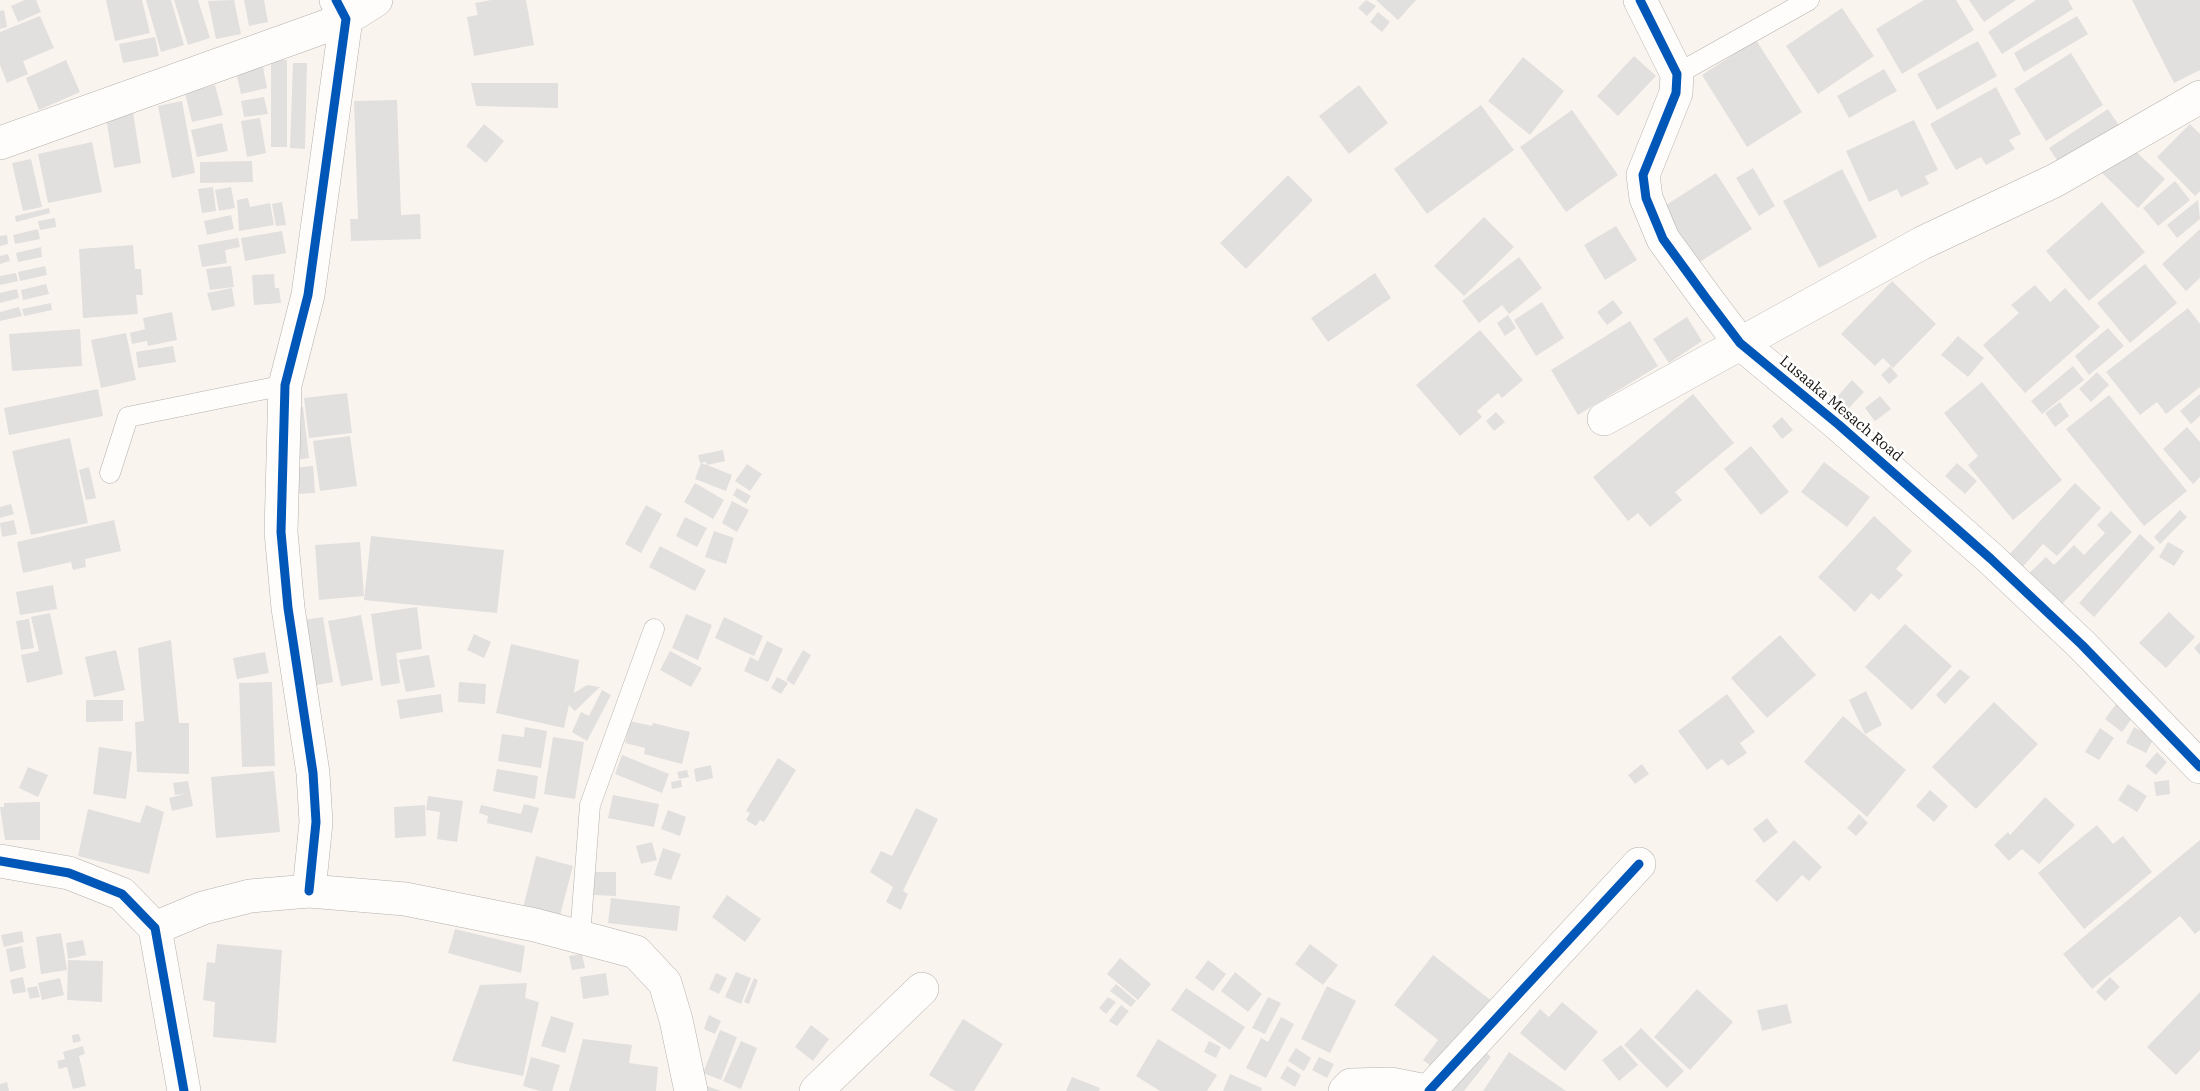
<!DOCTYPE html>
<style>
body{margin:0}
canvas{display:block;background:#faf4ee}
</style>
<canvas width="2200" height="1091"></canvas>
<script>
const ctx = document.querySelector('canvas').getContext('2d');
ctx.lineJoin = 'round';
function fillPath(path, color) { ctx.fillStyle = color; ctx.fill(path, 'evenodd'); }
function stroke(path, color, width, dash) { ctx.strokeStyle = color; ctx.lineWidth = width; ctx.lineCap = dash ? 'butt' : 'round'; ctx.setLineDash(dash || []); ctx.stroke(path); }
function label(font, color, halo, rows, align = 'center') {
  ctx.font = font + ' "IBM Plex Serif",serif'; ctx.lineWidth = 5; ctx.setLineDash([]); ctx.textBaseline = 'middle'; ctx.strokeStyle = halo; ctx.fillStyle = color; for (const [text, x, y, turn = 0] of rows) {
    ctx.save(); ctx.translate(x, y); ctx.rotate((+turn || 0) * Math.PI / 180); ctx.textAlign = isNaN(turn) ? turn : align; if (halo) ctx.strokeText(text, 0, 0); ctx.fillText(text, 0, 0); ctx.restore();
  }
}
const building = new Path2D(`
 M25 0H36L41 12 18 22 11 6Z
 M106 0H142L150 33 115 41Z
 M146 0H171L184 45 161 52Z
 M174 0H198L210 38 188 45Z
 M234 0 241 34 216 39 208 1Z
 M244 0H264L268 22 249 26Z
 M491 0H526L534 45 474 56 467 17 478 15 475 3Z
 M1366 0 1376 6 1367 16 1358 8Z
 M1376 0H1416L1398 20Z
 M1924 0H1956L1974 30 1902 74 1876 29Z
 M1969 0H2016L1984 22Z
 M2036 0H2068L2073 9 2002 54 1988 32Z
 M2132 0H2200V70L2174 83Z
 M1842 8 1874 56 1818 94 1786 46Z
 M4 10 7 27 0 29V11Z
 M1378 12 1390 22 1382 32 1370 22Z
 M40 16 54 48 23 61 28 74 7 83 0 65V32Z
 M2077 16 2088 34 2024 72 2014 53Z
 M155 37 159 56 123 63 119 44Z
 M1756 40 1802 112 1747 147 1702 75Z
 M1978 41 1997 76 1937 110 1917 74Z
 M2071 53 2103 105 2046 141 2014 89Z
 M1634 56 1656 76 1618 116 1597 96Z
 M1523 57 1564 91 1530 135 1488 101Z
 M66 60 80 92 39 110 26 78Z
 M271 60H287V147H271Z
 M293 63H307L305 149 290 148Z
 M263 67 267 88 241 94 236 72Z
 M1884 69 1897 91 1849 118 1837 96Z
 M471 83H558V108L476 106Z
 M215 85 223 115 192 122 185 93Z
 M1359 85 1388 123 1349 154 1319 116Z
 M1996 87 2021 134 2009 140 2015 149 1986 165 1981 157 1956 170 1930 124Z
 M264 97 268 114 244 117 241 101Z
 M397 100 401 215 420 214 421 239 351 241 350 219H358L354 101Z
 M182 101 195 173 172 178 158 106Z
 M1481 105 1514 150 1427 214 1394 169Z
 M2108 109 2120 127 2061 166 2049 148Z
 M1572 110 1618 175 1566 212 1520 147Z
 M133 112 141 163 114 168 106 117Z
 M260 118 266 153 247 157 241 121Z
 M1914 120 1938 170 1925 176 1929 184 1901 197 1897 189 1869 202 1846 151Z
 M222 123 228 151 197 157 191 130Z
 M484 124 504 141 486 163 466 146Z
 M2190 124 2200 134V191L2195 196 2157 157Z
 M92 142 102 192 48 203 38 154Z
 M2127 143 2165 179 2138 208 2100 171Z
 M31 159 42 207 23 211 12 163Z
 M252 161 253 182 200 183V162Z
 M1753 168 1775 206 1759 216 1736 178Z
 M1842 169 1877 237 1819 268 1783 201Z
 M1716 173 1752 229 1698 263 1663 207Z
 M1288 175 1313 200 1246 269 1220 243Z
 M2175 181 2190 200 2158 226 2143 208Z
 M213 187 216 211 202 213 198 189Z
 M231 187 235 208 219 211 215 190Z
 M248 198 250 207 270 203 274 225 239 231 237 200Z
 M2198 200 2200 219 2177 238 2167 225Z
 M282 202 286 225 276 226 272 204Z
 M2102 202 2145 252 2089 301 2046 251Z
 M49 208 50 213 16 222 15 216Z
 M231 215 234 229 207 235 204 221Z
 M1484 217 1514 247 1464 296 1434 266Z
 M55 218 56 227 40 230 38 221Z
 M1616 226 1637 260 1605 280 1584 245Z
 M38 229 40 239 15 244 13 235Z
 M2200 229V278L2186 291 2162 264Z
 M282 231 286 253 245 261 241 238Z
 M7 235 8 244 0 246V236Z
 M238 238 240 247 225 250 227 263 202 267 198 245Z
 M133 245 135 269H141L143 295H136L138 314 83 318 79 249Z
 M41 247 42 257 18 262 16 253Z
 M8 254 10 261 0 264V256Z
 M1519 257 1542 288 1509 314 1502 305 1479 323 1462 301Z
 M2145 264 2177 303 2130 343 2097 303Z
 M45 266 47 275 20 281 18 272Z
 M231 266 234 287 210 290 206 269Z
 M16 273 18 281 0 285V276Z
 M1375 273 1391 298 1328 342 1311 318Z
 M274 274 275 288H279L281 303 254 305 252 275Z
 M1892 281 1936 324 1893 368 1883 358 1875 366 1841 334Z
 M46 284 49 294 23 300 21 290Z
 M2035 285 2050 302 2065 288 2100 327 2025 393 1983 345 2019 313 2011 305Z
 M232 288 235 306 212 311 207 293Z
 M17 289 19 298 0 303V293Z
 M1613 300 1623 313 1607 325 1597 312Z
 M1542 302 1564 338 1536 356 1514 320Z
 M51 303 52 310 24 316 22 309Z
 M19 307 22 316 0 321V312Z
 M2188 308 2200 324V387L2166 414 2157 402 2140 415 2106 372Z
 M172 312 177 340 148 346 147 341 132 344 130 333 145 329 143 318Z
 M1508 315 1516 328 1505 336 1497 323Z
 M1687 317 1702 341 1669 363 1653 339Z
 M1630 321 1658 366 1578 415 1551 370Z
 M2108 328 2124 346 2089 375 2075 356Z
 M80 329 82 366 12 371 9 334Z
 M1480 330 1523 380 1502 398 1498 393 1477 411 1482 417 1460 436 1416 385Z
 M126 333 136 380 101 388 91 340Z
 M1958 336 1984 358 1968 377 1941 355Z
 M173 346 176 362 138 368 136 352Z
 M1890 366 1898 376 1889 384 1881 375Z
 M2073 366 2084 380 2042 414 2031 401Z
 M2097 372 2109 385 2091 402 2079 389Z
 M1852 380 1864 392 1849 408 1837 397Z
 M1982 382 2062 480 2013 520 1968 465 1978 456 1944 413Z
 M98 389 103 416 9 435 4 408Z
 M347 393 352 433 309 438 304 398Z
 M1693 394 1734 443 1675 492 1682 500 1650 527 1638 513 1628 521 1593 477Z
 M2200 394V416L2191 424 2180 411Z
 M2109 395 2187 491 2144 526 2066 429Z
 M1880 396 1891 409 1875 421 1865 408Z
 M2060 402 2069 416 2055 427 2045 413Z
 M303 407 309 458 296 460 290 408Z
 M1496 412 1505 422 1494 431 1486 421Z
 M1782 417 1793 430 1782 439 1772 426Z
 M2187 427 2200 442V477L2193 484 2163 449Z
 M350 436 357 486 320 491 313 441Z
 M70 438 88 523 31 535 12 451Z
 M1751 446 1789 492 1761 515 1724 469Z
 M723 450 725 461 707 465 732 475 726 491 695 479 701 463 707 465 706 462 700 463 698 455Z
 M1824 462 1870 497 1847 527 1801 492Z
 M1957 463 1977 481 1965 494 1945 476Z
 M747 464 762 474 750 491 735 481Z
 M313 466 315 493 295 494 293 468Z
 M89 467 96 498 86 500 79 470Z
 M695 483 724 500 713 519 684 502Z
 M2075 483 2101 508 2057 556 2043 544 2019 571 2006 558Z
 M737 488 751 496 746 504 733 495Z
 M732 501 749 510 737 532 722 523Z
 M11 504 14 514 0 518V507Z
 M646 505 662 514 641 553 625 544Z
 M2180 510 2187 517 2160 544 2154 537Z
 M2111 511 2132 532 2058 608 2026 576 2046 557 2054 565 2074 545 2084 555 2105 533 2097 525Z
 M1874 516 1912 551 1896 569 1903 575 1879 600 1871 593 1855 612 1818 577Z
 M685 517 707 528 697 547 676 536Z
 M14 520 17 534 2 537 0 523Z
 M114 520 121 551 85 559 86 567 73 570 71 562 23 573 17 542Z
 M714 531 734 538 726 564 705 557Z
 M2140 534 2155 548 2094 617 2079 603Z
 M371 536 504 550 497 613 364 600Z
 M360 542 364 596 319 600 315 545Z
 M2168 542 2184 551 2174 566 2159 557Z
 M660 546 706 570 695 591 649 567Z
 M53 585 57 609 20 615 16 592Z
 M417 607 422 649 396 653 400 683 381 686 371 614Z
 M2169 612 2195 637 2166 668 2139 643Z
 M50 613 63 674 27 683 21 655 39 651 31 617Z
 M686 614 712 625 698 660 672 648Z
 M361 615 373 680 341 686 328 621Z
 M323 617 333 682 306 687 296 621Z
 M724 617 763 636 754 656 715 638Z
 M29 619 34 648 21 650 16 621Z
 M1905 624 1952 666 1912 710 1865 667Z
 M474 634 491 642 484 658 467 650Z
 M1780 635 1816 675 1767 718 1731 678Z
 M171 640 179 723H189V774L137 772 135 722 144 721 138 648Z
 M767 641 783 649 768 682 744 671 750 657 758 661Z
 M2200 642V655L2194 648Z
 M511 644 579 660 574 693 587 685 600 687 575 711 569 705 564 728 496 713Z
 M116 650 125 690 94 697 85 657Z
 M803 650 811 655 794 685 786 680Z
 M670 651 702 668 691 687 660 670Z
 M265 652 269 673 237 679 233 658Z
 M429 655 435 687 406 692 399 660Z
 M1960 669 1970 677 1945 704 1936 695Z
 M777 677 788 683 781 694 771 688Z
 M272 682 275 766 242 767 239 683Z
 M459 682 486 684 485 704 458 702Z
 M602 690 611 695 587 741 572 732 581 712 589 716Z
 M1866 691 1882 725 1865 734 1849 700Z
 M441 694 443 712 400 719 397 700Z
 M1727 694 1755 732 1740 743 1747 753 1728 766 1722 759 1707 770 1678 731Z
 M86 700H123V721L86 722Z
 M1994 702 2038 744 1976 809 1932 767Z
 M2116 704 2133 717 2122 732 2105 719Z
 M1843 716 1906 770 1867 817 1804 762Z
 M630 721 652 726 653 723 690 732 682 764 644 754 645 748 625 743Z
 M525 727 547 731 541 768 498 761 502 734 524 737Z
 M2134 727 2154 738 2146 753 2126 743Z
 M2100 728 2114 738 2099 760 2085 752Z
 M553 737 584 742 575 799 544 794Z
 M99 747 132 752 126 799 93 794Z
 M2157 752 2167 762 2156 775 2145 766Z
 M622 755 669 774 662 793 615 774Z
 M778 758 796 770 764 822 760 820 756 826 746 820 750 813 746 811Z
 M1642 764 1649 774 1635 784 1628 775Z
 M711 765 713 778 696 782 694 769Z
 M28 767 48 775 38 797 19 788Z
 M497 769 538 776 535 799 493 791Z
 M687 770 689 777 679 779 677 772Z
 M274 771 280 832 216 838 211 777Z
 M681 780 682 787 672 789 671 782Z
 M2169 780 2170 794 2156 796 2154 782Z
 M188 781 193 806 172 811 169 798 185 794 175 795 173 783Z
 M2128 784 2147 796 2137 812 2118 800Z
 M1930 790 1948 806 1934 822 1916 806Z
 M613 795 659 804 654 827 608 818Z
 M428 796 463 801 457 842 437 839 440 812 426 810Z
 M2045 797 2075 825 2039 864 2022 849 2009 861 1994 845 2008 832 2010 835Z
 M40 802V840H5L0 807H4V803Z
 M524 804 539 808 532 833 487 823 488 816 479 813 481 805 521 814Z
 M146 805 164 812 149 874 78 856 88 809 140 823Z
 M425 805 426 836 395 838 394 807Z
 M916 808 938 819 903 891 908 894 901 910 886 902 893 887 870 872 881 851 892 856Z
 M668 810 686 817 680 836 661 829Z
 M1859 814 1868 823 1856 836 1847 828Z
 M1767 818 1778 832 1764 843 1753 829Z
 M2097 825 2113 844 2123 836 2152 872 2084 929 2038 873Z
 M1794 840 1822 867 1809 881 1802 875 1777 902 1755 881Z
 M2200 840V930L2195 934 2180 916 2092 989 2063 954Z
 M652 842 657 860 641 864 636 846Z
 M663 848 681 854 671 880 654 875Z
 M536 856 573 866 558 923 522 912Z
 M594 872H616V896L594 895Z
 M727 895 761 919 745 942 712 917Z
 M611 898 680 906 677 931 608 923Z
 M455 929 525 946 521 973 448 953Z
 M22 931 24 942 4 947 1 935Z
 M61 933 67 970 41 974 36 937Z
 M83 940 86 955 68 959 66 943Z
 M217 944 282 950 276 1043 213 1037 215 1002 203 1000 207 962 215 963Z
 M1310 944 1338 965 1323 985 1295 964Z
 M22 946 26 968 10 972 6 949Z
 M582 954 585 968 572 970 569 956Z
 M1433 955 1493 1002 1440 1073 1423 1060 1438 1040 1394 1005Z
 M1120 958 1151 984 1138 1000 1107 974Z
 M68 960 103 961 102 1002 67 1000Z
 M1208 960 1226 974 1213 991 1195 978Z
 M736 972 751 978 741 1004 725 997Z
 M1235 972 1262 994 1248 1012 1221 991Z
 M606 973 609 995 583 999 580 977Z
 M716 973 727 978 719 994 709 989Z
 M23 977 26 992 13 994 10 980Z
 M2110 977 2120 987 2105 1001 2096 992Z
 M60 978 64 995 42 1000 38 983Z
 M754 978 758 980 749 1004 744 1002Z
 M527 983 525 998 539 1002 523 1076 452 1061 480 985Z
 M1116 984 1136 1001 1131 1007 1110 991Z
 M37 986 40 997 30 999 27 988Z
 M1327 986 1356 1001 1330 1053 1301 1039Z
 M1186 988 1245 1027 1230 1050 1171 1010Z
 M1697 989 1733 1022 1690 1070 1654 1037Z
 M2200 992V1050L2176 1075 2147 1047Z
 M1108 997 1116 1002 1106 1014 1099 1008Z
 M1268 997 1281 1003 1265 1034 1252 1028Z
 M1562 1002 1598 1032 1565 1071 1520 1033 1540 1009 1549 1017Z
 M1787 1004 1792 1023 1762 1031 1757 1010Z
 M1121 1005 1129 1011 1117 1026 1109 1021Z
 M709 1015 721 1021 715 1034 704 1029Z
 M551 1016 574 1023 565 1053 541 1046Z
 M1281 1017 1294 1024 1266 1078 1246 1068 1261 1038 1268 1042Z
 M963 1019 1003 1044 974 1091H955L929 1075Z
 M811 1025 829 1039 813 1061 795 1047Z
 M1641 1028 1684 1071 1667 1088 1624 1045Z
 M720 1030 737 1037 721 1080 703 1073Z
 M79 1034 81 1041 73 1043 72 1035Z
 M583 1039 632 1045 629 1063 658 1067 656 1091H569Z
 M1158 1039 1217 1075 1207 1091H1160L1136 1076Z
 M741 1041 757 1048 741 1089 723 1081Z
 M1209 1041 1221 1047 1216 1058 1204 1052Z
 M1475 1043 1491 1057 1464 1091H1437Z
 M1621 1045 1638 1065 1619 1081 1602 1060Z
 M83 1046 85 1054 79 1056 86 1086 73 1089 67 1067 59 1069 57 1061 65 1059 63 1052Z
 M1296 1048 1311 1058 1304 1071 1288 1061Z
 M1509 1052 1566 1091H1483Z
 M531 1057 560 1065 552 1091H540L523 1086Z
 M1319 1057 1334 1064 1327 1078 1312 1070Z
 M1287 1066 1301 1075 1295 1087 1280 1078Z
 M1230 1074 1262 1088 1261 1091H1223Z
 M1072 1077 1100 1088 1099 1091H1066Z
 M7 1082 9 1091H0V1084Z
 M704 1085 721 1091H702Z`);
const service = new Path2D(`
 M1677 74 1809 0
 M110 473 128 417 285 385
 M580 937 590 805 654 629`);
const minor = new Path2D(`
 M1640 0 1677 74 1676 93 1643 175 1646 198 1663 239 1706 298 1740 343 1839 425 1991 559 2082 645 2200 767
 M0 143 346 19 376 0
 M1604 419 1922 243 2056 180 2200 97
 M0 861 69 873 122 894 155 928 184 1091
 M309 891 316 822 313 773 288 608 281 532 285 385 308 295 346 19 336 0
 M155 928 203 908 250 896 309 891 405 899 535 925 636 952 665 983 676 1020 691 1091
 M816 1091 922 989
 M1345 1091 1351 1085 1391 1084 1426 1091
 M1429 1091 1639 864`);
const cycleway = new Path2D(`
 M1640 0 1677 74 1676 93 1643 175 1646 198 1663 239 1706 298 1740 343 1839 425 1991 559 2082 645 2200 767
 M0 861 69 873 122 894 155 928 184 1091
 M309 891 316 822 313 773 288 608 281 532 285 385 308 295 346 19 336 0
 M1429 1091 1639 864`);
const streetNames = [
 ["Lusaaka Mesach Road",1841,409,40]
];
fillPath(building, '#e2dfdf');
stroke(service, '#b4b0ab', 21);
stroke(minor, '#b4b0ab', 34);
stroke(service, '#fefdfc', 20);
stroke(minor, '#fefdfc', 33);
stroke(cycleway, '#0057b8', 9);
label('15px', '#120e0b', '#fff', streetNames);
</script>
